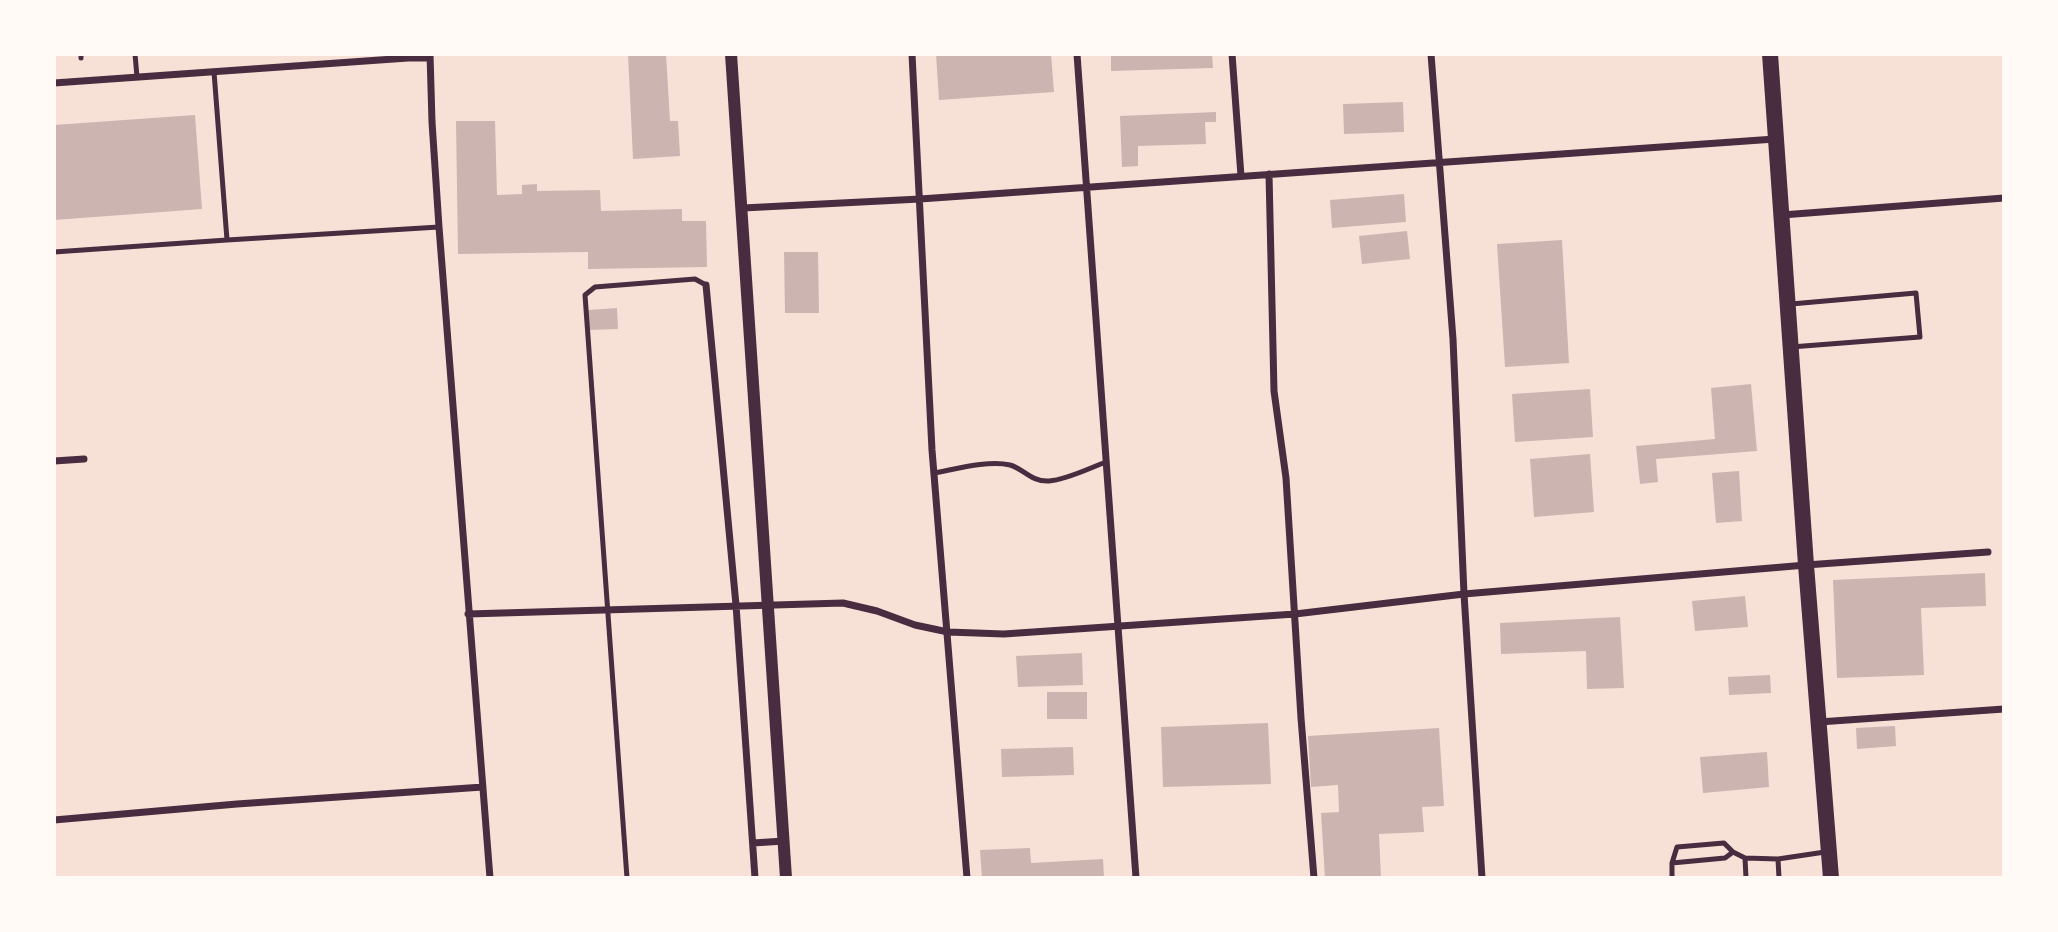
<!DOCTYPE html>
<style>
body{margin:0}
#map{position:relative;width:2058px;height:932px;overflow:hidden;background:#f7e1d7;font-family:Figtree,sans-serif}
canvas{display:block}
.frame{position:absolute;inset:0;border:56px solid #fffaf5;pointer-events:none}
</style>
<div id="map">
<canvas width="2058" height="932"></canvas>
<div class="frame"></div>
</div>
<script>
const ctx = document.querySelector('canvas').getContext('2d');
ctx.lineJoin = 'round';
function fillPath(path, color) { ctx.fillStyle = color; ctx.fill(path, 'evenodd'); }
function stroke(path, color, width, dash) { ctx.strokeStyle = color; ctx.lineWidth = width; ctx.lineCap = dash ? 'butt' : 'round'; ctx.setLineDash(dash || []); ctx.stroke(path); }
const building = new Path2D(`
 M628 54H666L670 121H678L680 156 633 159Z
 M936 54H1051L1054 92 939 100Z
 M1111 54H1212L1213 68 1111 71Z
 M1403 102 1404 132 1344 134 1343 104Z
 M1216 112V122H1205L1206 144 1138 146V166L1122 167 1120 116Z
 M195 115 202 209 54 220V125Z
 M456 121H495L497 195 522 194V185L537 184V191L600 190 601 211 682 209V221H706L707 267 588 269V252L458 254Z
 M1404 194 1406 222 1332 228 1330 200Z
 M1407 231 1410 259 1362 264 1359 236Z
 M1562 240 1569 363 1505 367 1497 244Z
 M784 252H818L819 313H785Z
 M617 308 618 329 589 330 588 310Z
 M1751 384 1757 451 1656 459 1658 482 1640 484 1636 446 1715 439 1711 388Z
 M1590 389 1593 437 1515 442 1512 394Z
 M1590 454 1594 512 1534 517 1530 459Z
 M1739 471 1742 521 1716 523 1712 473Z
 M1985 573 1986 606 1921 608 1924 675 1837 678 1833 580Z
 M1745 596 1748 627 1695 631 1692 601Z
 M1620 617 1624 688 1587 689 1586 651 1501 654 1500 623Z
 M1082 653 1083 685 1018 687 1016 656Z
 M1770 675 1771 693 1729 695 1728 677Z
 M1047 692H1087V719H1047Z
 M1268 723 1271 784 1163 787 1161 727Z
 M1895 726 1896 746 1857 749 1856 728Z
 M1439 728 1444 806 1422 807 1424 832 1379 834 1381 878H1325L1321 813 1339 812 1338 785 1311 787 1308 736Z
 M1073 747 1074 775 1002 777 1001 749Z
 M1767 752 1769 787 1703 793 1700 757Z
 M1030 848 1031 863 1103 859 1104 878H982L980 850Z`);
const service = new Path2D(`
 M81 54V58
 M135 54 137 77
 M214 72 227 240 439 227
 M54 252 227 240
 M1791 304 1916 293 1920 337 1791 347
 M934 473C956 469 988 460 1010 465 1024 469 1031 482 1049 481 1066 480 1090 468 1106 462
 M1778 859 1779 878
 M1672 863 1677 847 1724 843 1733 852
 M627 878 585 295 595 287 695 279 706 285
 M1672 878V863L1725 858 1733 852 1745 858
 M1746 878 1745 858 1778 859 1825 852`);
const minor = new Path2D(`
 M430 54 432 122 439 227 490 878
 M912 54 932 450 967 878
 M1077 54 1136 878
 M1232 54 1241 176
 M1431 54 1453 339 1464 594 1482 878
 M54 83 408 58H430
 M1269 174 1274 391 1286 478 1301 718 1314 878
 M743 208 920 199 1775 139
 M1782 215 2004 198
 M706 285 736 605 755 878
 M54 461 84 459
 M468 614 843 603 877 611 915 625 948 632 1004 634 1295 614 1464 594 1806 565 1988 552
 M1819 722 2004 709
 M54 820 237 804 483 787
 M753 843 784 841`);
const tertiary = new Path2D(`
 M731 54 786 878`);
const primary = new Path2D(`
 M1770 54 1806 565 1831 878`);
fillPath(building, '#ccb4b1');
stroke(service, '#4a2c40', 5);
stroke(minor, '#4a2c40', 7);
stroke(tertiary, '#4a2c40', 12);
stroke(primary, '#4a2c40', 16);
</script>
